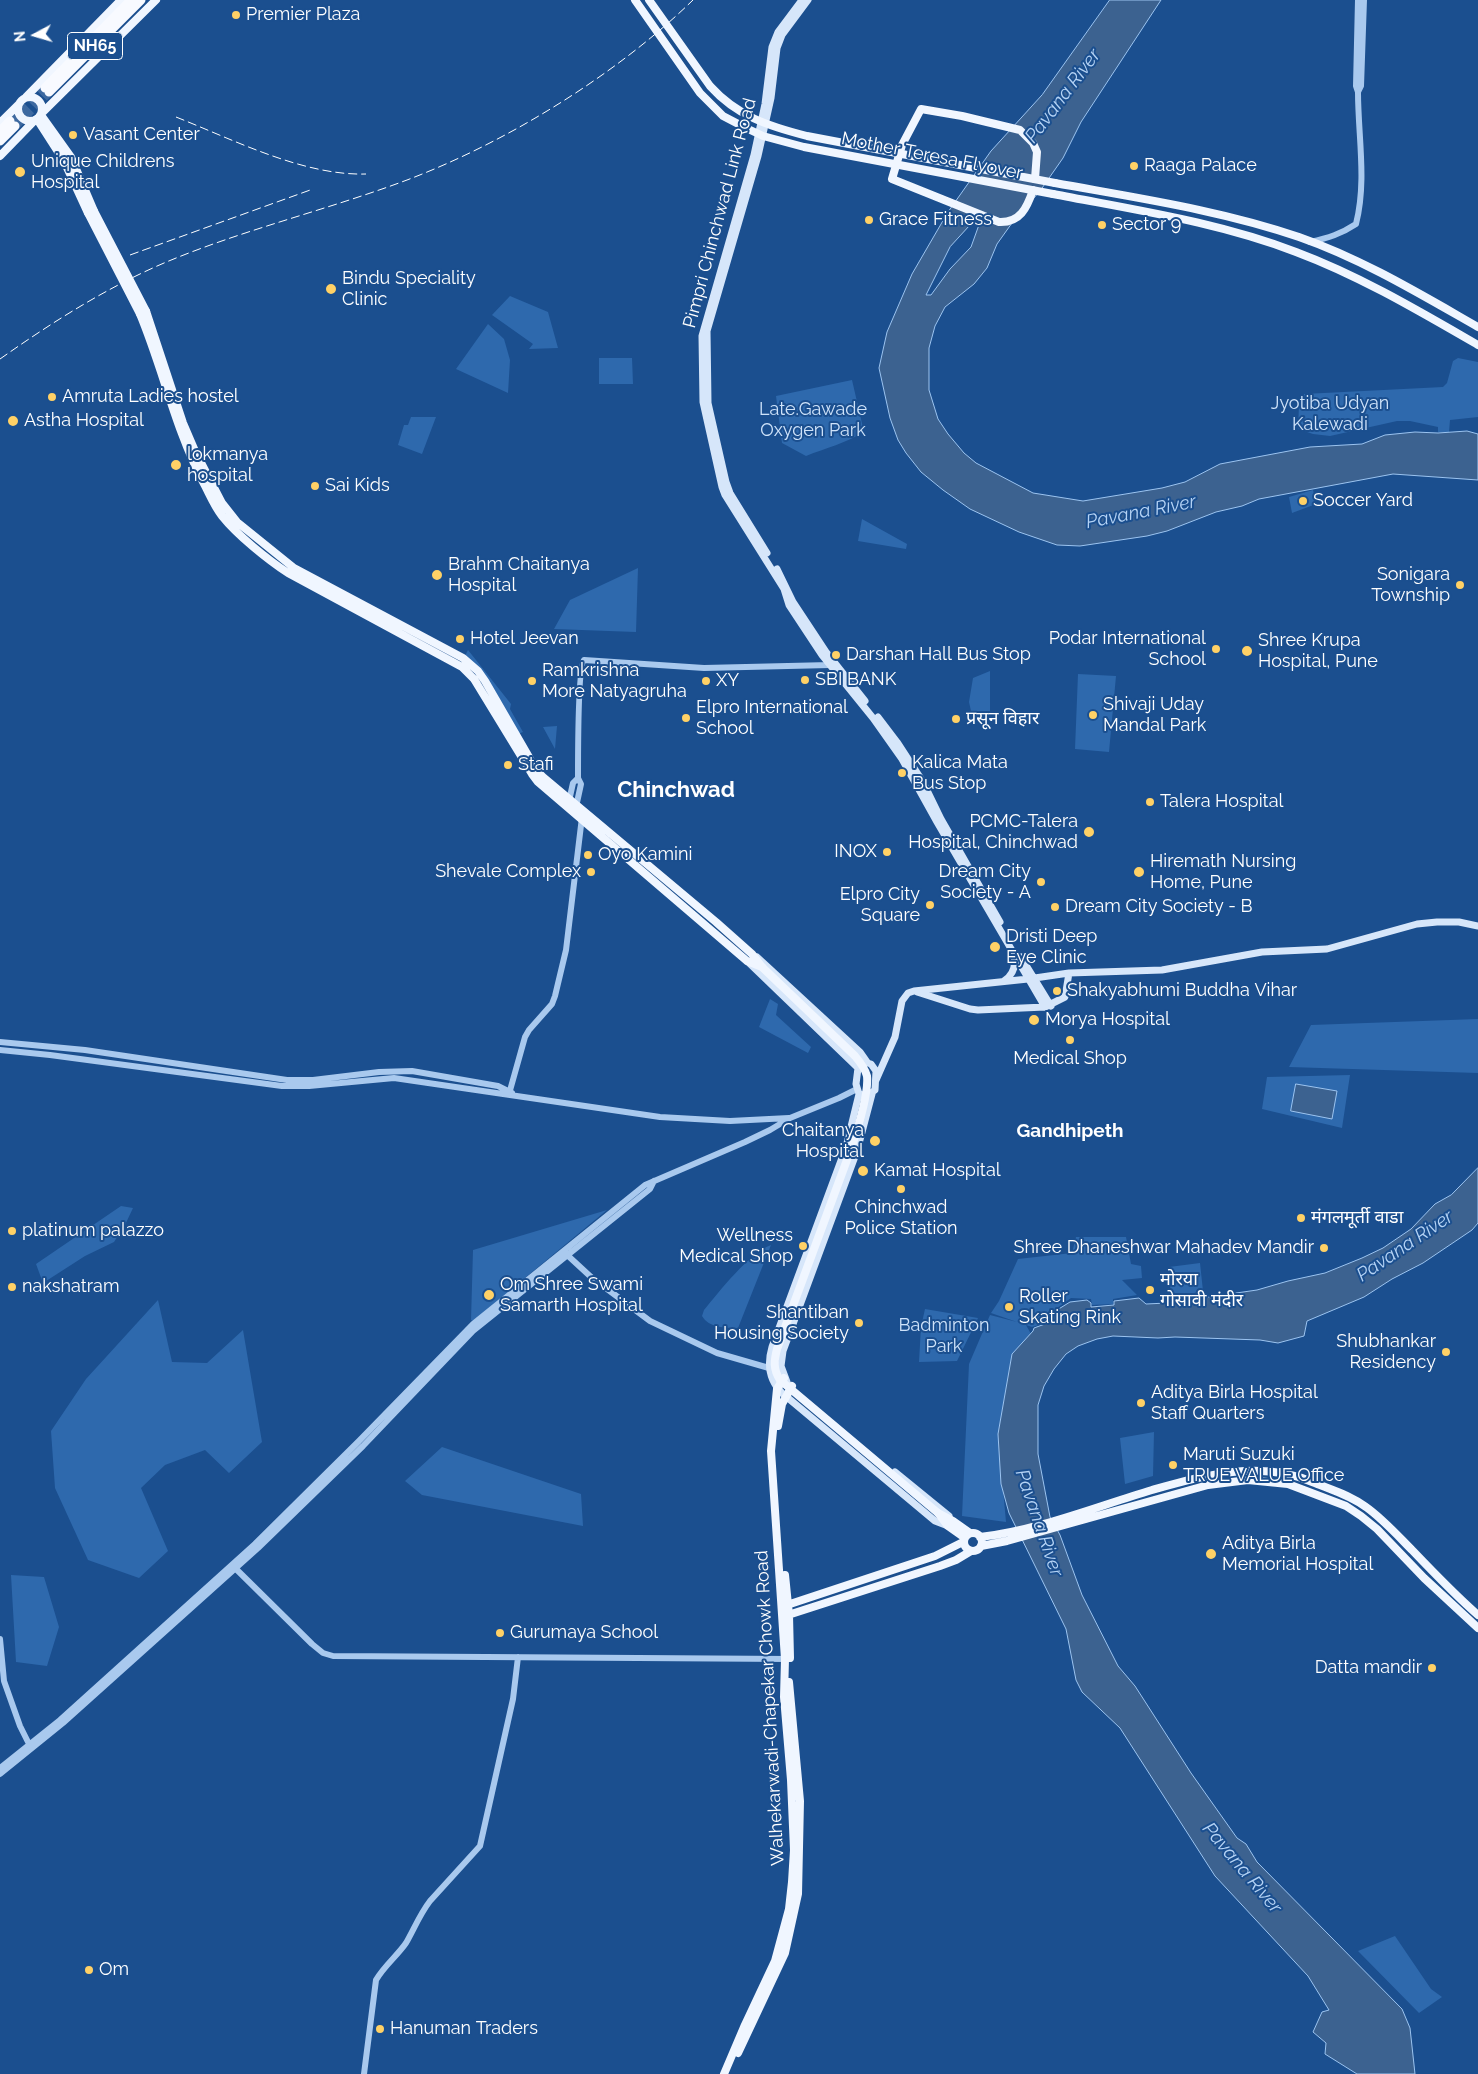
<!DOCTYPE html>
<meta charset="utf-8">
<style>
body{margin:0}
#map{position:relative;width:1478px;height:2074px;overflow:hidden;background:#1b4f8f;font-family:Raleway,sans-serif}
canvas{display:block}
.north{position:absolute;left:10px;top:10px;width:50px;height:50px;-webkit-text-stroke:4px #1b4f8f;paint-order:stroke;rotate:264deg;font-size:14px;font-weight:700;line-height:20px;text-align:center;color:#fff}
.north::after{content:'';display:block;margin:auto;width:18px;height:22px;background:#fff;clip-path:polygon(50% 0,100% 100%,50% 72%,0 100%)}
</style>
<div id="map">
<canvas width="1478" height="2074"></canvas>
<div class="north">N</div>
</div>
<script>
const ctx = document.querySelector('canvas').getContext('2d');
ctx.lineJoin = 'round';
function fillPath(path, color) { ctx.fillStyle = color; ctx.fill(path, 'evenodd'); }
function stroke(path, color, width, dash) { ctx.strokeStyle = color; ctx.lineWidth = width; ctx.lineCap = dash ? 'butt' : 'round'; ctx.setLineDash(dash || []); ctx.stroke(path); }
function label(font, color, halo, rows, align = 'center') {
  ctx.font = font + ' Raleway,"Noto Sans Devanagari",sans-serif'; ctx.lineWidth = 4; ctx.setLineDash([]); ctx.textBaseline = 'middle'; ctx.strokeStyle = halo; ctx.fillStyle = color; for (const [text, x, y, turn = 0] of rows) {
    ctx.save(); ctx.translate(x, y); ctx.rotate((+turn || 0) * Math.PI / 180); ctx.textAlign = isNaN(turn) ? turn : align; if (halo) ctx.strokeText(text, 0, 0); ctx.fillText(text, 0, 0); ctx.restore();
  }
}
const green = new Path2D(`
 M510 296 548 312 558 348 529 349 533 344 492 315Z
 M488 324 504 339 510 360 508 393 456 369Z
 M599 358H632L633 384H599Z
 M1458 358 1478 362V417L1450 420 1449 432H1438V427L1410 421H1397L1330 436 1313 434 1298 429 1299 405 1305 404 1304 394 1443 387 1447 383 1453 361Z
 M852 380 864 432C846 443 826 448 806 456L782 443 776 396Z
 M411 417H436L422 454 398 445 404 425H408Z
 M1313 490 1316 504 1292 513 1289 497Z
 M862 519 907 544 906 549 858 541Z
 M638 568 636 632 554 629 570 600Z
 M468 650 511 704 510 709 523 732 518 734 479 671 464 658Z
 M990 671V712L971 711 969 702 973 678Z
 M1078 674 1116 676 1109 752 1075 749Z
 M557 726 555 749 543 727Z
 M770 999 778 1004 776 1015 811 1047 808 1053 759 1027Z
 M1478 1019V1073L1289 1067 1311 1025Z
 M1350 1075 1342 1128 1262 1109 1267 1077Z
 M121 1206 133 1208 125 1225 114 1242 85 1256 43 1283 36 1264Z
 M607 1210 473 1321 471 1320 473 1250Z
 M1076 1237H1126L1131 1264 1141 1266 1142 1278 1122 1280 1137 1295 1113 1299V1304L1092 1305 1091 1299 1071 1298 1050 1313 1045 1323 1032 1327 1026 1325 1031 1334 1012 1354 998 1434 1006 1522 962 1516 969 1364 990 1315 1017 1322 991 1313 999 1301 1018 1259 1072 1253Z
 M771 1245 738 1328C725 1328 709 1328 702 1316L704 1310C719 1292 750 1252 771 1245Z
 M1200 1263 1203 1291 1171 1298 1169 1267Z
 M158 1300 172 1362 207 1363 243 1330 262 1442 229 1473 205 1450 165 1465 141 1488 168 1551 139 1578 88 1560 55 1488 51 1431 86 1379Z
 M925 1309 978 1318 957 1361 919 1362 921 1327Z
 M1154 1432 1153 1476 1125 1484 1120 1438Z
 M442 1447 581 1494 583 1526 422 1495 405 1481Z
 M11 1575 44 1577 59 1627 47 1666 16 1662Z
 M1395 1936 1431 1989 1442 1997 1419 2013 1358 1951Z`);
const water = new Path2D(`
 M1110 0H1161L1081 122 1063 158 1040 191 1012 223 997 244 987 268 974 284 945 307 935 326 929 348V390L938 419 948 434 964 453 976 463 1033 493 1083 501 1162 488 1185 482 1220 464 1310 447 1362 444 1385 435 1415 432 1438 433 1467 431 1478 434V480L1393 474 1259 499 1242 506 1216 512 1167 531 1147 536 1080 546 1057 545 1019 532 970 509 943 490 921 472 906 453 898 440 890 418 879 368 887 332 912 274 948 212 991 151 1042 95ZM976 219 980 222 971 247 950 269 931 295H926L950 247Z
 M1296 1084 1337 1091 1332 1119 1291 1111Z
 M1478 1168V1223L1472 1230 1423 1263 1392 1279 1364 1297 1307 1321 1304 1336 1278 1343 1260 1340 1175 1337 1158 1338 1113 1336 1097 1339 1078 1346 1066 1354 1054 1369 1044 1386 1038 1405V1454L1050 1517 1060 1535 1082 1595 1118 1666 1135 1686 1191 1773 1237 1838 1246 1844 1257 1862 1402 2009 1410 2028 1415 2074H1357L1325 2054 1326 2043 1313 2032 1322 2012 1329 2010 1308 1976 1215 1876 1120 1728 1082 1692 1076 1680 1066 1629 1009 1513 1001 1484 998 1434 1012 1354 1033 1331 1034 1328 1045 1324 1057 1310 1070 1302 1087 1300 1091 1303V1307L1114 1305V1301L1139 1298 1146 1304 1167 1303 1257 1290 1288 1281 1325 1273 1362 1258 1383 1248 1411 1229 1435 1204 1451 1195Z`);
const trunkTunnel = new Path2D(`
 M10 121 45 88
 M15 126 49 92`);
const tertiary = new Path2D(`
 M1358 92 1361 86 1364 0
 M1310 242C1328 238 1341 234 1356 224 1367 181 1358 136 1358 92L1356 86 1358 0
 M569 801 573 783 578 778
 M576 807 581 784 578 778C578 762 578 666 584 660L704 668 830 665 833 663
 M0 1042 85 1050 287 1080H313L379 1072 412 1071 498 1086 512 1093
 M0 1050 50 1055 282 1086H309L394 1078 660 1117 730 1121 789 1118
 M509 1094 525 1037 529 1030 552 1004 555 996 566 950 582 817
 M565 1253 591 1277 650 1321 717 1353 769 1368 774 1367
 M233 1566 312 1644 323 1653 333 1656 790 1659
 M0 1639 4 1681 20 1726 30 1746
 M0 1768 60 1720 255 1544 359 1441 473 1324 645 1185 745 1142 770 1130 790 1118 839 1098 857 1089
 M0 1774 63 1723 258 1548 363 1446 473 1331 650 1189 654 1181
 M364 2074 376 1980C384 1966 397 1956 406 1943 414 1929 420 1914 430 1901L480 1846 513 1699 518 1657`);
const secondary = new Path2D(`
 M802 0 778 32 772 47 765 104 754 155 702 336 703 402 722 487 725 495 784 589 789 605 822 655 873 718 902 759 937 822 1045 1007
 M767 553 730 493 726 482 708 403 707 331 758 156 771 98 777 48 782 35 808 0
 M777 569 793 602 826 652 865 701
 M878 717 897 742 923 782 941 819 1000 922
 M757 957 860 1052 867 1062
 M1021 957 1051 1006
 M747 961 858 1068
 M1004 981C1013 975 1016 967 1014 956
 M917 992 970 1009 978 1010 1045 1007 1065 997 1069 973
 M864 1062 871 1064 876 1071 875 1090 867 1096 859 1094 856 1084 858 1068Z
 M876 1080 895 1037 902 1001 908 993 914 991 1028 979 1069 973 1162 970 1262 952 1327 949 1417 924 1437 922H1459L1478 926
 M859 1094 846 1147 772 1347C767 1364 769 1380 782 1393L935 1521 948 1526
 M787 1382 781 1366 783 1351 857 1151 872 1094
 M895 1472 949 1516`);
const primary = new Path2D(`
 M18 109a12 12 0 1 1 24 0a12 12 0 1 1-24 0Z
 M26 97 121 0
 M42 113 156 0
 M41 115 71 157 94 211
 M37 119 64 161 88 213
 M0 123 19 104
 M0 156 35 120
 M1055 183C1137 198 1220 210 1299 237 1362 259 1420 294 1478 327
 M1033 190C1027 208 1020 223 999 222L892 179 902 145 921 109 962 116 1020 130 1033 143 1037 152 1035 179
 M1053 194C1135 210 1218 222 1296 252 1360 276 1419 311 1478 345
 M146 311 183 423 195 451 222 503 237 522 294 568 463 658 478 671 485 681 537 771 543 777 716 922 752 954 762 967
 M140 314C163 369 175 428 203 482 209 493 214 506 222 516 237 535 268 560 288 573L462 667 474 679 532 774 538 782 747 961 762 967
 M778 1426 782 1404 792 1386
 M938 1513 953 1521 970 1533
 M938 1513 948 1526 965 1538
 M964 1542a9 9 0 1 1 18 0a9 9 0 1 1-18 0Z
 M980 1537C1039 1530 1095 1507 1152 1490 1206 1475 1261 1459 1315 1483 1332 1490 1350 1495 1366 1507 1383 1519 1398 1536 1413 1551 1434 1573 1455 1595 1478 1615
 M981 1546 1007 1541 1208 1485 1248 1480 1288 1484 1346 1506 1361 1516 1377 1529 1424 1578 1478 1628
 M785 1575 789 1615 790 1658
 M784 1606 935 1556 963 1542
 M785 1616 940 1566 956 1560 971 1551
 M738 2053 785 1953 798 1894 800 1801 789 1682
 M724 2074 744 2027 775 1961 789 1909 792 1882 794 1850 791 1780 784 1697 785 1659 771 1451 777 1389 784 1378`);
const trunk = new Path2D(`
 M45 88 131 0
 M49 92 141 0
 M0 131 10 121
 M0 141 15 126`);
const rail = new Path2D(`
 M176 117C234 140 304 176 366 174
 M130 255 313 189
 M0 359C51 323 106 288 164 263 242 230 327 210 407 180 507 142 616 75 693 0`);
const primaryBridge = new Path2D(`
 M635 0 700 93 723 116 746 128 763 136 804 147 1053 194
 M649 0 710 86C737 116 768 126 807 136L1055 183
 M94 211 146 311
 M88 213 140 314
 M762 967 855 1056C860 1062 865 1068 867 1076 869 1094 857 1131 851 1149L777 1349C774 1361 773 1369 780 1380L938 1513`);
const markers = [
 [236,15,5,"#ffd166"],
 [73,135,5,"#ffd166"],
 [1134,166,5,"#ffd166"],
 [20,172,6,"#ffd166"],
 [869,220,5,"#ffd166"],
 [1102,225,5,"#ffd166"],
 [331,289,6,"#ffd166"],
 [52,397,5,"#ffd166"],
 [13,421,6,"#ffd166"],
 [176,465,6,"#ffd166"],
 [315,486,5,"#ffd166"],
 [1303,501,5,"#ffd166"],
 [437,575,6,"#ffd166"],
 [1460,585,5,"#ffd166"],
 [460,639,5,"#ffd166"],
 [1216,649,5,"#ffd166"],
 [1247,651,6,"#ffd166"],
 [836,655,5,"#ffd166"],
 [805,680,5,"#ffd166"],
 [532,681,5,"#ffd166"],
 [706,681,5,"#ffd166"],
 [1093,715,5,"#ffd166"],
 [686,718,5,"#ffd166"],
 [956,719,5,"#ffd166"],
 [508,765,5,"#ffd166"],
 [902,773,5,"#ffd166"],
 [1150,802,5,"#ffd166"],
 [1089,832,6,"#ffd166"],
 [887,852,5,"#ffd166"],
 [588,855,5,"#ffd166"],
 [591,872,5,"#ffd166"],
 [1139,872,6,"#ffd166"],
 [1041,882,5,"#ffd166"],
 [930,905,5,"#ffd166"],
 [1055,907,5,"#ffd166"],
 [995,947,6,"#ffd166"],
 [1057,991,5,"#ffd166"],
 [1034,1020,6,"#ffd166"],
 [1070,1040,5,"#ffd166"],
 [875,1141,6,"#ffd166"],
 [863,1171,6,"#ffd166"],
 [901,1189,5,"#ffd166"],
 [1301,1218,5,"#ffd166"],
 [12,1231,5,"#ffd166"],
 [803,1246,5,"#ffd166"],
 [1324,1248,5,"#ffd166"],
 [12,1287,5,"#ffd166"],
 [1150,1290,5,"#ffd166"],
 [489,1295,6,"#ffd166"],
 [1009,1307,5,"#ffd166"],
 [859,1323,5,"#ffd166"],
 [1446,1352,5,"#ffd166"],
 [1141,1403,5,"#ffd166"],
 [1173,1465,5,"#ffd166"],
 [1211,1554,6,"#ffd166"],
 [500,1633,5,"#ffd166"],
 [1432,1668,5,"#ffd166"],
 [89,1970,5,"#ffd166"],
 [380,2029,5,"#ffd166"]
];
const shields = [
 [95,46,55]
];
const shieldNames = [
 ["NH65",95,46]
];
const poiNames = [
 ["Premier Plaza",246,15],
 ["Vasant Center",83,135],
 ["Unique Childrens",31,162],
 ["Hospital",31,183],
 ["Raaga Palace",1144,166],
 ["Grace Fitness",879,220],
 ["Sector 9",1112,225],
 ["Bindu Speciality",342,279],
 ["Clinic",342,300],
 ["Amruta Ladies hostel",62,397],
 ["Astha Hospital",24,421],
 ["lokmanya",187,455],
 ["hospital",187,476],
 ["Sai Kids",325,486],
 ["Soccer Yard",1313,501],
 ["Brahm Chaitanya",448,565],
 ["Hospital",448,586],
 ["Sonigara",1450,575,"right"],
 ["Township",1450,596,"right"],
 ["Hotel Jeevan",470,639],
 ["Podar International",1206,639,"right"],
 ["School",1206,660,"right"],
 ["Shree Krupa",1258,641],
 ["Hospital, Pune",1258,662],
 ["Darshan Hall Bus Stop",846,655],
 ["Ramkrishna",542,671],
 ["More Natyagruha",542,692],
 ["SBI BANK",815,680],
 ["XY",716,681],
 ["Shivaji Uday",1103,705],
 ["Mandal Park",1103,726],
 ["Elpro International",696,708],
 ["School",696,729],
 ["प्रसून विहार",966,719],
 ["Kalica Mata",912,763],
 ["Bus Stop",912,784],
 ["Stafi",518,765],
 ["Talera Hospital",1160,802],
 ["PCMC-Talera",1078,822,"right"],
 ["Hospital, Chinchwad",1078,843,"right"],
 ["INOX",877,852,"right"],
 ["Oyo Kamini",598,855],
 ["Hiremath Nursing",1150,862],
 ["Home, Pune",1150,883],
 ["Shevale Complex",581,872,"right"],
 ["Dream City",1031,872,"right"],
 ["Society - A",1031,893,"right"],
 ["Elpro City",920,895,"right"],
 ["Square",920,916,"right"],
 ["Dream City Society - B",1065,907],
 ["Dristi Deep",1006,937],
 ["Eye Clinic",1006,958],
 ["Shakyabhumi Buddha Vihar",1067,991],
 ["Morya Hospital",1045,1020],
 ["Medical Shop",1070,1059,"center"],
 ["Chaitanya",864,1131,"right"],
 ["Hospital",864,1152,"right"],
 ["Kamat Hospital",874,1171],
 ["Chinchwad",901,1208,"center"],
 ["Police Station",901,1229,"center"],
 ["मंगलमूर्ती वाडा",1311,1218],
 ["platinum palazzo",22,1231],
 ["Wellness",793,1236,"right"],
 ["Medical Shop",793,1257,"right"],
 ["Shree Dhaneshwar Mahadev Mandir",1314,1248,"right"],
 ["मोरया",1160,1280],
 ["गोसावी मंदीर",1160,1301],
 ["Om Shree Swami",500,1285],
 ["Samarth Hospital",500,1306],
 ["nakshatram",22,1287],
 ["Roller",1019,1297],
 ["Skating Rink",1019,1318],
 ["Shantiban",849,1313,"right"],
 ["Housing Society",849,1334,"right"],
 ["Shubhankar",1436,1342,"right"],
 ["Residency",1436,1363,"right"],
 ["Aditya Birla Hospital",1151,1393],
 ["Staff Quarters",1151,1414],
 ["Maruti Suzuki",1183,1455],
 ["TRUE VALUE Office",1183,1476],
 ["Aditya Birla",1222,1544],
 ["Memorial Hospital",1222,1565],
 ["Gurumaya School",510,1633],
 ["Datta mandir",1422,1668,"right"],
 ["Om",99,1970],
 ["Hanuman Traders",390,2029]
];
const streetNames = [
 ["Mother Teresa Flyover",932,156,11],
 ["Pimpri Chinchwad Link Road",720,213,-75],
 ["Walhekarwadi-Chapekar Chowk Road",770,1708,-93]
];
const parkNames = [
 ["Jyotiba Udyan",1330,404],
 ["Kalewadi",1330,425],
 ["Late.Gawade",813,410],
 ["Oxygen Park",813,431],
 ["Badminton",944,1326],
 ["Park",944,1347]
];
const waterNames = [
 ["Pavana River",1063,96,-53],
 ["Pavana River",1141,512,-11],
 ["Pavana River",1405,1246,-34],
 ["Pavana River",1039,1523,71],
 ["Pavana River",1242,1868,50]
];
const neighbourhoodNames = [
 ["Gandhipeth",1070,1131]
];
const districtNames = [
 ["Chinchwad",676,790]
];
fillPath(green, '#2e69ad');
fillPath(water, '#3c6290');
stroke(water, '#9cc4f0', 1);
stroke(trunkTunnel, '#3d69a0', 9, [9, 4.5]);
stroke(tertiary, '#a9c9ee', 6);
stroke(secondary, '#d6e6fa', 7);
stroke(primary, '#f0f6ff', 8);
stroke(trunk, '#f8faff', 9);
stroke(rail, '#fff', 1, [9, 4]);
stroke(primaryBridge, '#f0f6ff', 8);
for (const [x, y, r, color] of markers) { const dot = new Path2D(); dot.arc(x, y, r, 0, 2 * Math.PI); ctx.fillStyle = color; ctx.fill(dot); stroke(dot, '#1b4f8f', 2); }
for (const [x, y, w] of shields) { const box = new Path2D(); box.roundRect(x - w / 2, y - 13.5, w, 27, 4); ctx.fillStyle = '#1b4f8f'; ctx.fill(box); stroke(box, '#fff', 1); }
label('bold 16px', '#fff', null, shieldNames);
label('18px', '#fff', '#1b4f8f', poiNames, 'left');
label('18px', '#fff', '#1b4f8f', streetNames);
label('18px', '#cfe3fa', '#1b4f8f', parkNames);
label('italic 19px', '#b5d3f5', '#1b4f8f', waterNames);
label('bold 19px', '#fff', '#1b4f8f', neighbourhoodNames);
label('bold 22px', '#fff', '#1b4f8f', districtNames);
</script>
